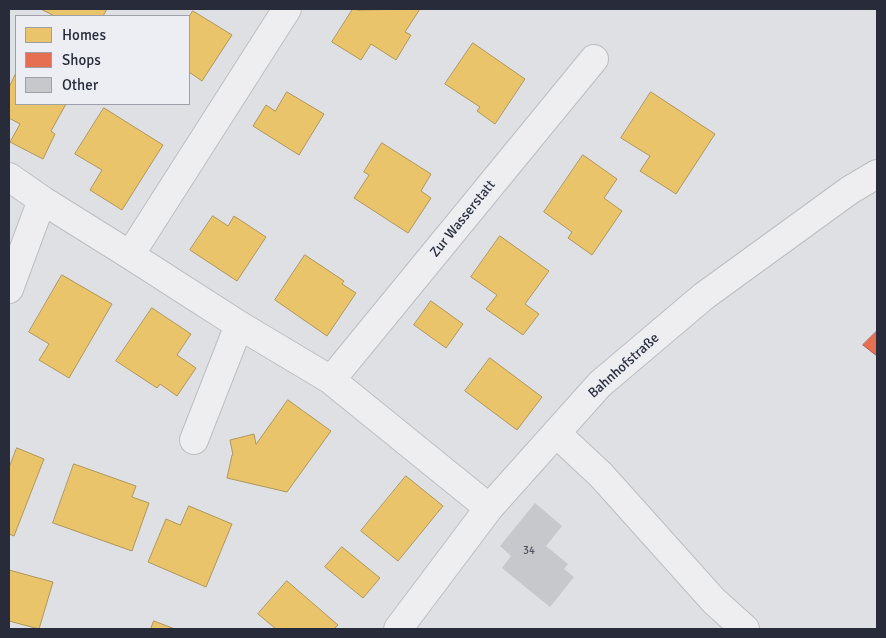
<!DOCTYPE html>
<meta charset="utf-8">
<style>
body{margin:0}
#map{position:relative;width:886px;height:638px;overflow:hidden;background:#dfe0e3;font-family:Signika,sans-serif}
canvas{display:block}
.frame{position:absolute;inset:0;border:10px solid #282c3a;pointer-events:none}
.legend{position:absolute;left:15px;top:15px;width:175px;height:90px;box-sizing:border-box;background:#eceef3;border:1px solid #9ea0a9;margin:0;padding:6px 9px;list-style:none;font-size:15px;color:#282c3a}
.legend li{display:flex;align-items:center;gap:10px;height:25px}
.legend b{width:25px;border:1px solid #9ea0a9}
</style>
<div id="map">
<canvas width="886" height="638"></canvas>
<div class="frame"></div>
<ul class="legend">
<li><b style="height:14px;background:#e9c46a"></b>Homes</li>
<li><b style="height:14px;background:#e76f51"></b>Shops</li>
<li><b style="height:14px;background:#c7c8cb"></b>Other</li>
</ul>
</div>
<script>
const ctx = document.querySelector('canvas').getContext('2d');
ctx.lineJoin = 'round';
function fillPath(path, color) { ctx.fillStyle = color; ctx.fill(path, 'evenodd'); }
function stroke(path, color, width, dash) { ctx.strokeStyle = color; ctx.lineWidth = width; ctx.lineCap = dash ? 'butt' : 'round'; ctx.setLineDash(dash || []); ctx.stroke(path); }
function label(font, color, halo, rows, align = 'center') {
  ctx.font = font + ' Signika,sans-serif'; ctx.lineWidth = 5; ctx.setLineDash([]); ctx.textBaseline = 'middle'; ctx.strokeStyle = halo; ctx.fillStyle = color; for (const [text, x, y, turn = 0] of rows) {
    ctx.save(); ctx.translate(x, y); ctx.rotate((+turn || 0) * Math.PI / 180); ctx.textAlign = isNaN(turn) ? turn : align; if (halo) ctx.strokeText(text, 0, 0); ctx.fillText(text, 0, 0); ctx.restore();
  }
}
const homes = new Path2D(`
 M41 9H107L103 16H55Z
 M353 9 358 10 420 9 405 32 411 35 396 60 371 44 361 60 332 42Z
 M193 11 232 35 202 81 189 72V17Z
 M473 43 525 79 495 124 477 111 480 107 445 84Z
 M16 73V104H66L51 131 55 134 43 159 10 142 20 124 9 118V88Z
 M287 92 324 114 299 155 253 126 266 105 275 111Z
 M651 92 715 134 676 194 640 171 650 156 621 138Z
 M104 108 163 145 122 210 90 190 102 170 75 154Z
 M382 143 431 174 421 191 431 198 408 233 354 198 369 175 364 172Z
 M583 155 617 179 604 198 622 211 592 255 568 238 572 232 544 212Z
 M213 216 228 226 234 216 266 237 237 281 190 250Z
 M500 236 549 271 525 304 539 314 523 335 486 309 497 295 471 277Z
 M305 255 344 281 342 284 356 293 327 336 275 300Z
 M62 275 112 304 69 378 39 360 49 344 29 332Z
 M431 301 463 324 446 348 414 325Z
 M152 308 191 334 177 355 196 368 177 396 160 384 157 388 116 361Z
 M490 358 542 397 517 430 465 391Z
 M288 400 331 431 287 492 227 478 232 455H233L230 440 254 434 256 444Z
 M17 448 44 459 14 536 9 534V468Z
 M74 464 136 486 132 497 149 503 132 551 53 523Z
 M406 476 443 506 398 561 361 531Z
 M189 506 232 524 206 587 148 562 166 519 180 525Z
 M342 547 380 578 363 598 325 567Z
 M9 570 53 582 39 629 9 621Z
 M287 581 338 625 334 629H276L258 614Z
 M154 621 175 629H151Z`);
const shops = new Path2D(`
 M877 331V356L863 345Z`);
const building = new Path2D(`
 M535 503 562 526 546 546 568 564 564 569 574 577 550 607 502 568 511 556 500 546Z`);
const minor = new Path2D(`
 M9 177 42 200 130 255 239 325 331 380 489 508
 M130 255 287 9
 M9 289 42 200
 M331 380 594 59
 M556 433 601 475 714 601 745 629
 M194 440 239 325
 M398 629 489 508 600 384 704 296 850 190 877 174`);
const numberNames = [
 ["34",529,551]
];
const streetNames = [
 ["Zur Wasserstatt",463,219,-51],
 ["Bahnhofstraße",624,366,-42]
];
fillPath(homes, '#e9c46a');
stroke(homes, '#af965c', 1);
fillPath(shops, '#e76f51');
stroke(shops, '#ae5b4a', 1);
fillPath(building, '#c7c8cb');
stroke(minor, '#bdbec1', 30);
stroke(minor, '#eeeef0', 28);
label('11px', '#50545f', null, numberNames);
label('14px', '#282c3a', '#eceef3', streetNames);
</script>
